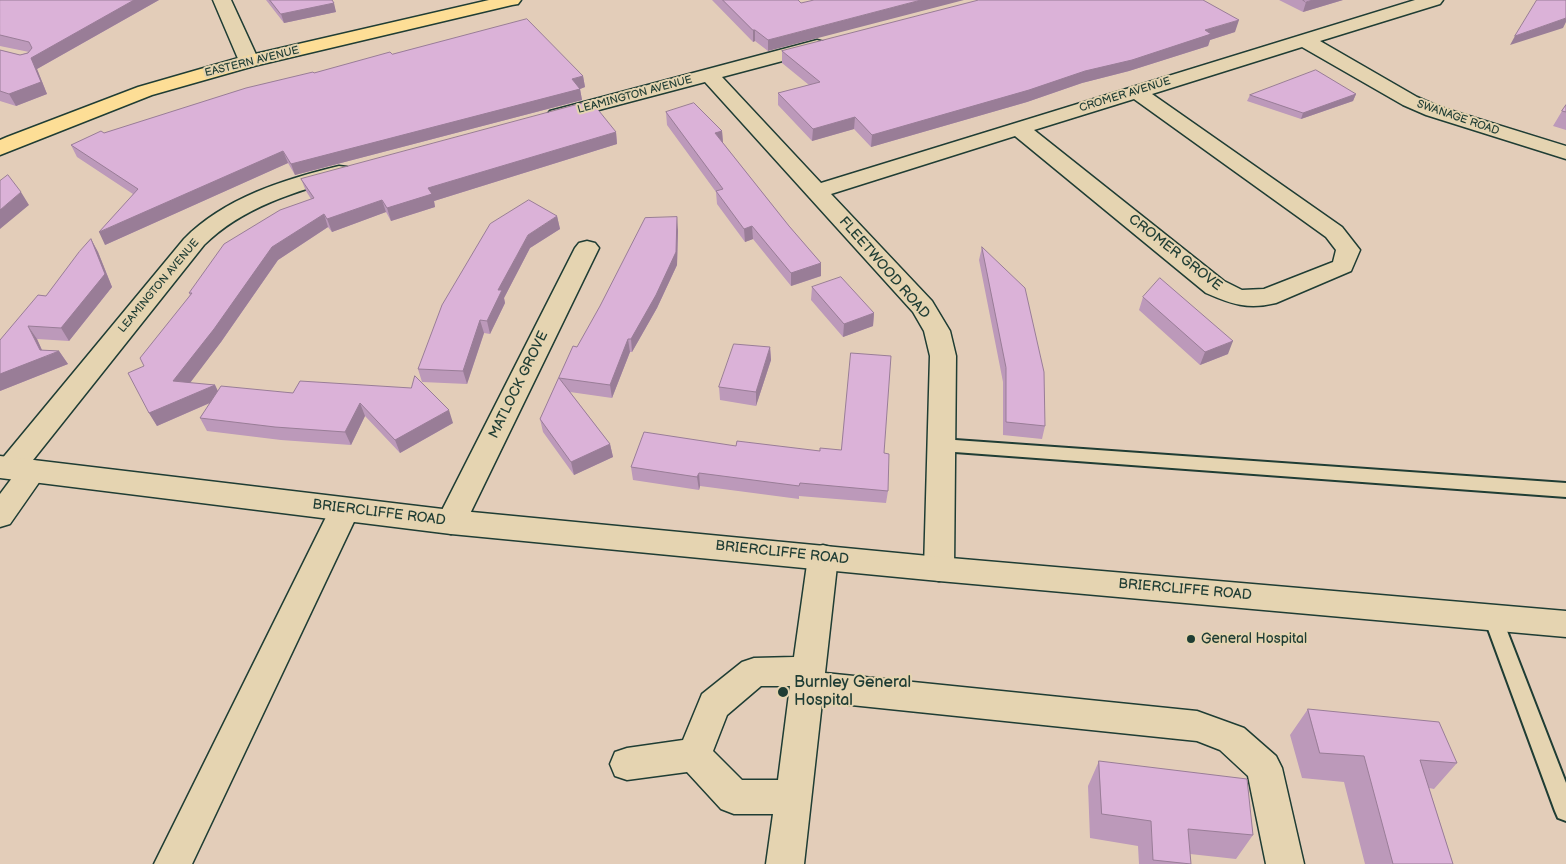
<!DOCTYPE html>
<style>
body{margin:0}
canvas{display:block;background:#e3cdb9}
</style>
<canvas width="1566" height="864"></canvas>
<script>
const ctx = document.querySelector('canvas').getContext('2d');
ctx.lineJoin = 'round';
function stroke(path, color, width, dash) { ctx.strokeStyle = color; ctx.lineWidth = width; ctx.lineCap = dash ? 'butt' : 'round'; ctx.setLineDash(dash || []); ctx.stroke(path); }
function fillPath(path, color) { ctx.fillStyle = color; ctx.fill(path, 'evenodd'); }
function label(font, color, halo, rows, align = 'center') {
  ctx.font = font + ' "Balsamiq Sans",sans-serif'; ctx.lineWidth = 4; ctx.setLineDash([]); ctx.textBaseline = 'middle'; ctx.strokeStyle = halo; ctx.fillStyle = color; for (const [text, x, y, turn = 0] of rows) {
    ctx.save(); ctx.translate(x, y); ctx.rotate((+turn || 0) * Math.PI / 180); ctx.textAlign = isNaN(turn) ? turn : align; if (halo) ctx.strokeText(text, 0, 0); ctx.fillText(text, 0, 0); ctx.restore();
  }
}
const service = new Path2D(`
 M941 439 1566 483V497L941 451 935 449 933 445 935 441Z
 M1493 610 1500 612 1502 618 1566 783V821L1558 818 1555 811 1484 618 1486 612Z`);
const minor = new Path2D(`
 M213 0H231L259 61 256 65 249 67 242 65 239 61Z
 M1415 0H1443L1440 4 1320 41 1417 97 1440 107 1566 146V159L1426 115 1403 105 1302 47 1152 94 1342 227 1360 250 1351 271 1276 303C1248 310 1231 304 1206 293L1015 136 831 194 932 301 950 331 956 356 954 569 950 578 939 581 928 578 924 569 930 356 924 331 913 312 705 82 557 121 550 119 547 115 550 111 817 40 824 42 826 46 824 50 722 77 821 183ZM1134 99 1326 237 1336 250 1333 262 1264 289 1242 290 1224 281 1034 130Z
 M339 166 347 167 350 172 347 177C297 191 242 207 204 245L33 460 43 463 47 471 10 524 0 527V494L12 478 1 476V460L184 239C224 198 285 179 339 166Z
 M587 241 595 243 599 248 466 522 461 530 451 534 441 530 436 522 575 248 579 243Z
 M345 498 355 501 360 509 192 864H154L330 509 335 501Z
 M823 545 834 548 838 557 825 673 1197 711 1244 728 1276 756 1282 768 1304 864H1266L1248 776 1220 750 1197 741 822 702 804 864H766L773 814H734L721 809 687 772 627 780 615 776 610 764 615 752 627 748 683 740 702 694 742 662 754 658 794 657 808 557 812 548ZM761 686H790L778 780H742L713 751 727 715Z`);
const tertiary = new Path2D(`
 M0 456 451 510 939 557 1566 611V637L939 581 451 534 0 478Z`);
const trunk = new Path2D(`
 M489 0H521L518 4 512 5 254 66 152 95 0 155V140L7 137 138 87 242 57Z`);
const wall = new Path2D(`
 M0 0H159L37 69 47 94 16 106 0 101V50L20 55 29 52 0 46Z
 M266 0H332L336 12 284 23Z
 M712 0H798L768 51 755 41 753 42Z
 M1279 0H1343L1303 12Z
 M1235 32 1210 40 1208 46 1129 71 1082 83 1027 102 871 147 854 129 812 141 778 105V93L809 85 782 63V51Z
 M392 54 583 76 585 87 580 89 582 100 295 175 288 163 105 245 133 194 77 157 71 145 104 133 314 73Z
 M1356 94 1353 101 1301 119 1247 101 1250 95Z
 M1566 105V130L1553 126 1562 111Z
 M666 112 722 131 723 143 789 226 821 263V276L791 286 753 239 745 242 717 204 716 192 667 125Z
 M616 132 617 144 434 201 435 207 391 221 386 212 332 232 328 227 278 260 221 342 189 383 215 385 218 391 293 393 300 381 453 423 400 453 365 416 351 445 281 440 207 431 200 418 210 403 157 426 149 413 144 366 190 295 189 293 311 199 306 191 301 179Z
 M557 216 560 229 530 248 504 298 505 303 490 334 484 333 467 384 422 382 418 369Z
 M678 230 677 265 657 308 632 352H630L612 398 570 392 610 444 613 457 574 475 543 432 540 419 573 346 577 347Z
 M91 239 98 252 112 287 69 341 37 339 42 350 59 351 68 364 0 391 38 295 46 296Z
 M982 247 1045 426 1042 439 1003 435V382L979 260Z
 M812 287 874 313 873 326 843 337 811 300Z
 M1143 297 1228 354 1200 365 1139 310Z
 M770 347 771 360 756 406 720 400 719 387Z
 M820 451 884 453 888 491 886 503 799 496V499L700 486 699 490 633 480 631 467Z
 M1308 709 1457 763 1434 789 1429 788 1453 864H1365L1344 782 1302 778 1290 735Z
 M1099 761 1253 835 1236 859 1190 854 1191 864H1139L1138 846 1090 838 1088 786Z`);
const shadedWall = new Path2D(`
 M134 0H159L37 69 47 94 16 106 9 94 31 58Z
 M921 0H964L768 51V40Z
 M1313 0H1343L1303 12 1306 2Z
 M334 3 336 12 284 23 281 14Z
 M1566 18V22L1563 28 1510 45 1515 36Z
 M1239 20 1235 32 1210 40 1208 46 1129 71 1082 83 1027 102 871 147 872 135 1085 71 1205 30Z
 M753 30H755V41L753 42Z
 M583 76 585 87 580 89 582 100 295 175 291 164Z
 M1356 94 1353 101 1301 119 1303 113Z
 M855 117 854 129 812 141 813 129Z
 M722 131 723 143 715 133Z
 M616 132 617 144 434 201 435 207 391 221 387 208 428 188Z
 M283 151 288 163 105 245 99 232Z
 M21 192 29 205 0 229V210Z
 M382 200 386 212 332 232 327 219Z
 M324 214 328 227 278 260 221 342 181 395 173 381 272 247Z
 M557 216 560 229 530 248 504 298 505 303 490 334 487 321 498 290 528 235Z
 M677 217 678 230 677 265 657 308 632 352 631 339Z
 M752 226 753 239 745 242 744 229Z
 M91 239 98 252 112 287 69 341 61 328Z
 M821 263V276L791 286V273Z
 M874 313 873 326 843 337 844 324Z
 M480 320 484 333 467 384 463 371Z
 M28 326 37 339 45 357 59 351 68 364 0 391V374L40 350Z
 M628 339 630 352 612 398 610 385Z
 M1233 341 1228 354 1200 365 1205 352Z
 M770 347 771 360 756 406V392Z
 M215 385 221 398 157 426 149 413Z
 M360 403 365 416 351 445 345 432Z
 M449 410 453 423 400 453 395 440Z
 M610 444 613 457 574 475 571 462Z
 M699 473 700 486 699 490 697 477Z`);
const building = new Path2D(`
 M0 0H134L31 58 41 82 9 94 0 91V50L20 55 28 53 32 48 29 42 0 35Z
 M270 0H332L334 3 281 14Z
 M723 0H798L801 3 814 0H921L768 40 755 30H753Z
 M979 0H1203L1239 20 1205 30 1211 34 1132 60 1085 71 1029 90 872 135 855 117 813 129 778 93 820 82 782 51Z
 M1303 0H1313L1306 2Z
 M1537 0H1566V18L1515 36Z
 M527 19 583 76 572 79 580 89 291 164 283 151 99 232 138 189 71 145 101 131 104 133 246 88 313 72 314 73 390 52 392 54Z
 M1316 70 1356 94 1303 113 1250 95Z
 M591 101 616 132 428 188 432 194 387 208 382 200 327 219 324 214 272 247 214 329 173 381 215 385 149 413 128 373 144 366 140 358 192 293H189L224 244 280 210 314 198 301 179Z
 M694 103 722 131 715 133 789 226 821 263 791 273 752 226 744 229 716 191 723 189 666 112Z
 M1566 105V112L1562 111Z
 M8 175 21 192 0 210V181Z
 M529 200 557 216 528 235 498 290H502L487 321 480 320 463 371 418 369 442 305 490 224Z
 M677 217 676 252 656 295 631 339H628L610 385 559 378 610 444 571 462 540 419 573 346 577 347 600 306 645 218Z
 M91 239 105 274 61 328 28 326 40 350 59 351 0 374V340L38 295 46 296 79 252Z
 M982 247 1025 288 1044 372 1045 426 1006 422V368Z
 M841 277 874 313 844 324 812 287Z
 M1160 278 1233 341 1205 352 1143 297Z
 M734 344 770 347 756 392 719 387Z
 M851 353 891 356 884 453 889 454 888 491 800 483 799 486 699 473 697 477 631 467 644 432 736 446 737 441 820 451V448L841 450Z
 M415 376 449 410 395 440 360 403 345 432 275 427 200 418 221 386 293 393 300 381 411 388Z
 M1308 709 1439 722 1457 763 1420 760 1453 864H1393L1364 756 1320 753Z
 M1099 761 1247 779 1253 835 1188 829 1191 864 1153 860 1151 821 1102 814Z`);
const markers = [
 [1191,639,5,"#1f3d34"],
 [783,692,6,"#1f3d34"]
];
const farStreetnames = [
 ["EASTERN AVENUE",252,62,-14],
 ["LEAMINGTON AVENUE",635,95,-15],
 ["CROMER AVENUE",1125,95,-17],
 ["SWANAGE ROAD",1458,118,19],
 ["LEAMINGTON AVENUE",159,286,-50]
];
const streetNames = [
 ["CROMER GROVE",1175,253,38],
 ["FLEETWOOD ROAD",884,268,49],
 ["MATLOCK GROVE",519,385,-64],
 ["BRIERCLIFFE ROAD",379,513,7],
 ["BRIERCLIFFE ROAD",782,553,6],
 ["BRIERCLIFFE ROAD",1185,590,5]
];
const poiNames = [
 ["General Hospital",1201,639]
];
const nearPoinames = [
 ["Burnley General",794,683],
 ["Hospital",794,701]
];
stroke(service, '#1f3d34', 4);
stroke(minor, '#1f3d34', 3);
stroke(tertiary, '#1f3d34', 3);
stroke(trunk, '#1f3d34', 3);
fillPath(service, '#e5d4b1');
fillPath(minor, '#e5d4b1');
fillPath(tertiary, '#e5d4b1');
fillPath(trunk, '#fdde96');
fillPath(wall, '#bc99ba');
fillPath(shadedWall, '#997d97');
fillPath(building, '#dbb2d8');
stroke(building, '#997d97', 1);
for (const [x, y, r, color] of markers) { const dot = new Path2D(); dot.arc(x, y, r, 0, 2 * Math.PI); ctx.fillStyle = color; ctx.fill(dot); stroke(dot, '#e5d4b1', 2); }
label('11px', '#1f3d34', '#e5d4b1', farStreetnames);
label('14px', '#1f3d34', '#e5d4b1', streetNames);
label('14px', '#1f3d34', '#e5d4b1', poiNames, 'left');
label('16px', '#1f3d34', '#e5d4b1', nearPoinames, 'left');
</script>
